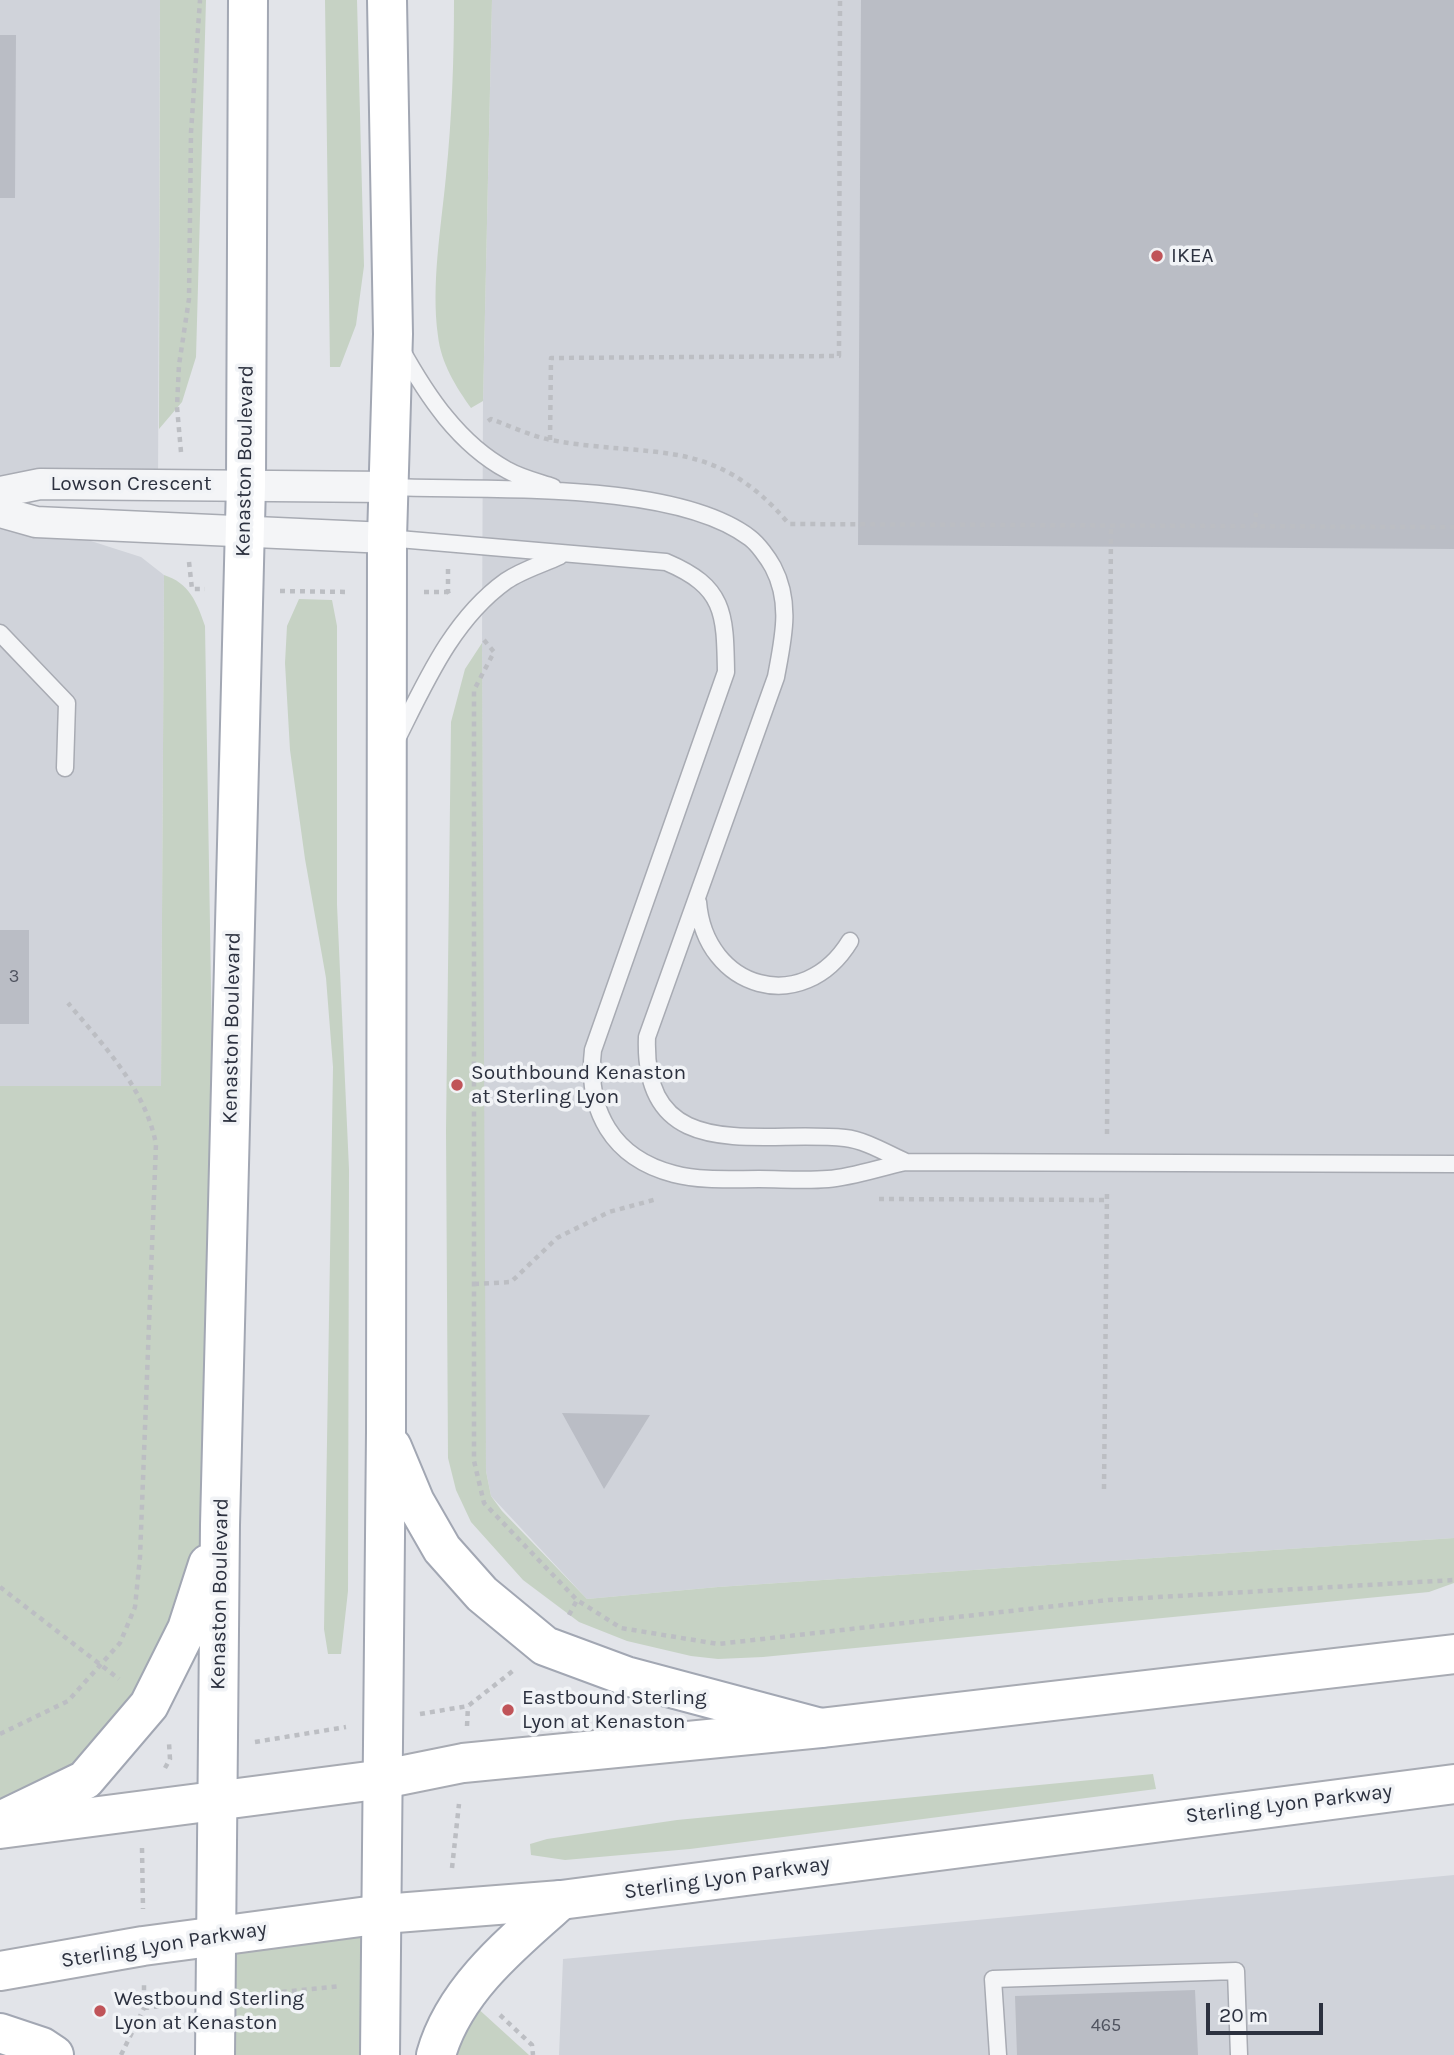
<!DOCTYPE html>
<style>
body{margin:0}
#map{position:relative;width:1454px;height:2055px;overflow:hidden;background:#e2e4e9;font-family:Karla,sans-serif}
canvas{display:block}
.scale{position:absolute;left:1206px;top:2003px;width:117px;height:32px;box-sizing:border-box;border:4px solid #2c313f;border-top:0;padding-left:9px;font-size:21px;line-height:24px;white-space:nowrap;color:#2c313f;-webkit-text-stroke:5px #f1f3f6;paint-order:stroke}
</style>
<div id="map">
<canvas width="1454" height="2055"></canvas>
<div class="scale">20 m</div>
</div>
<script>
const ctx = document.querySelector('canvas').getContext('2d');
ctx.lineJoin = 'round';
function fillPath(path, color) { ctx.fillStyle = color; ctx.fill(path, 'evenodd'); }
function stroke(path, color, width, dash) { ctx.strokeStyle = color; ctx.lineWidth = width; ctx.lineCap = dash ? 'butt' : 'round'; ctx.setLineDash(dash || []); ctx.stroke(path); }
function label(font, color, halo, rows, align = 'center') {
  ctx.font = font + ' Karla,sans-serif'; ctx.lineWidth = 7; ctx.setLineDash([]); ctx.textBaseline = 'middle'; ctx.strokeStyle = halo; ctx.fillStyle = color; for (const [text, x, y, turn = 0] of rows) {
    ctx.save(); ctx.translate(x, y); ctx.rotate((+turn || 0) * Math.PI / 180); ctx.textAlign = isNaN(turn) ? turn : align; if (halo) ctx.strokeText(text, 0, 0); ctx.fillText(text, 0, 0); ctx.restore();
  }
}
const built = new Path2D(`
 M0 0H160L158 485 0 492Z
 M492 0H1454V1538L718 1587 587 1599 491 1496 486 1471 484 1411 482 643 483 401Z
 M0 512 141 557 164 575 161 1087 0 1086Z
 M1454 1875V2055H559L563 1959Z`);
const green = new Path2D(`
 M160 0H206L196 357 182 402 159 429Z
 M325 0H357L364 266 356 325 340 367H330Z
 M454 0H492L483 401 471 408C456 387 441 363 438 336 431 285 441 228 446 176 452 117 454 59 454 0Z
 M164 575C189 583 197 602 205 626L220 1525 187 1629 85 1780 0 1821V1086H161Z
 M299 599 332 600 337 626V905L349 1169 348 1591 341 1654H328L324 1629 333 1067 326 978 305 859 290 750 285 663 287 626Z
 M482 643 486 1471 491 1496 502 1511 587 1599 718 1587 1454 1538V1583L1429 1592 763 1657 718 1659 691 1656 627 1641 579 1622 523 1580 471 1522 456 1490 448 1458 446 1131 451 722 465 669Z
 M1153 1774 1156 1789 690 1849 565 1860 531 1855 530 1844 547 1839 677 1820Z
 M383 1914 380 2055H215L217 1935Z
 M452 1985 529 2055H436Z`);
const building = new Path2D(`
 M861 0H1454V549L858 545Z
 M0 35H16L15 198H0Z
 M0 930H29V1024H0Z
 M562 1413 650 1415 604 1489Z
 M1195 1990 1198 2055H1017L1015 1996Z`);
const path = new Path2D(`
 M488 421 491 419C510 426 531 436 551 440 652 459 713 434 789 524L1454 527
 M550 440 551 358 839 356 840 0
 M181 452 177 407 179 365 189 299 191 132 200 0
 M1255 527 1256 513
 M189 562 192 589H205
 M448 569V592L451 597
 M280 591 349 592
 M424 592H448
 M484 640 494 652 474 690V1461L484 1503 577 1600 621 1628 718 1644 1108 1600 1454 1580
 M1107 1134 1111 526
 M879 1199 1107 1200
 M474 1284 511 1282 557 1238 609 1212 657 1199
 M1104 1489 1107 1189
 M0 1587 119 1679
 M569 1615 577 1600
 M420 1714 468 1706 514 1670
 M467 1726 468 1706
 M0 1734 68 1701 120 1643 135 1607 140 1557 156 1144C145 1088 103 1045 68 1003
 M255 1742 346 1727
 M165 1768 170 1759 169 1743
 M142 1848 143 1909
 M452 1868 459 1804
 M252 1995 341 1986
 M144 2008 178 2004
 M500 2015 532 2045 533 2055
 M121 2055 144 2008V1984`);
const service = new Path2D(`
 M401 349C427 396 459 444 507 470 521 478 538 482 553 487
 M390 487C486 491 674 480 750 538 758 544 768 558 773 567 792 603 783 639 776 677L647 1037C642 1168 760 1129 845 1138 865 1140 888 1154 906 1162
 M387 538 666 562C725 587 725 613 726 672L593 1050C586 1110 612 1158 674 1174 701 1181 730 1179 759 1179 781 1179 805 1181 828 1179 854 1177 881 1167 906 1162L1454 1164
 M0 633 67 703 65 768
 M397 739C426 681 453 619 506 581 522 570 543 564 560 556
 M698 902C705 989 803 1018 850 941
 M998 2055 993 1979 1236 1971 1239 2055`);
const minor = new Path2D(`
 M0 492 40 484 390 487
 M0 512 36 522 387 538`);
const secondary = new Path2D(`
 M0 1829 384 1779 463 1763 821 1728 1454 1654
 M0 1971 143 1946 383 1914 561 1900 1454 1784`);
const primary = new Path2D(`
 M392 1447 415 1502 442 1549 482 1594 545 1646 626 1676 821 1728
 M0 1821 85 1780 149 1705 187 1629 208 1564
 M0 2033 42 2047 54 2055
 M215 2055 220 1525 246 484 248 0
 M380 2055 386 1432 387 538 393 334 387 0
 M436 2055C454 1990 512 1943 561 1900`);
const markers = [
 [1157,256,7,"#c05459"],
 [457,1085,7,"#c05459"],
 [508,1710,7,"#c05459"],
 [100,2011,7,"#c05459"]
];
const numberNames = [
 ["3",14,977],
 ["465",1106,2026]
];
const poiNames = [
 ["IKEA",1171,256],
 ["Southbound Kenaston",471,1073],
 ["at Sterling Lyon",471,1097],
 ["Eastbound Sterling",522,1698],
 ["Lyon at Kenaston",522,1722],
 ["Westbound Sterling",114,1999],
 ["Lyon at Kenaston",114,2023]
];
const streetNames = [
 ["Kenaston Boulevard",245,461,-89],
 ["Lowson Crescent",131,484],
 ["Kenaston Boulevard",232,1028,-89],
 ["Kenaston Boulevard",220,1594,-89],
 ["Sterling Lyon Parkway",1289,1804,-7],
 ["Sterling Lyon Parkway",727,1878,-8],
 ["Sterling Lyon Parkway",164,1945,-9]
];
fillPath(built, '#d0d3da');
fillPath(green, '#c6d2c4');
fillPath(building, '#babdc5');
stroke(service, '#a8abb3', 19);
stroke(minor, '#a8abb3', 33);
stroke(secondary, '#a8abb3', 42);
stroke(primary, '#a2a7b3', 42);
stroke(path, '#bcbec3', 4.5, [5, 5]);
stroke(service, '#f4f5f7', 16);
stroke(minor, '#f4f5f7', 30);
stroke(secondary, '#fff', 38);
stroke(primary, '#fff', 38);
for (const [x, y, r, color] of markers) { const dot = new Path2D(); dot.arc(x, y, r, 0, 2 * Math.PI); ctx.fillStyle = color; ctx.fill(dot); stroke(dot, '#f1f3f6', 2.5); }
label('18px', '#505460', null, numberNames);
label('21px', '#2c313f', '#f1f3f6', poiNames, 'left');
label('21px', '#2c313f', '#f1f3f6', streetNames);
</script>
